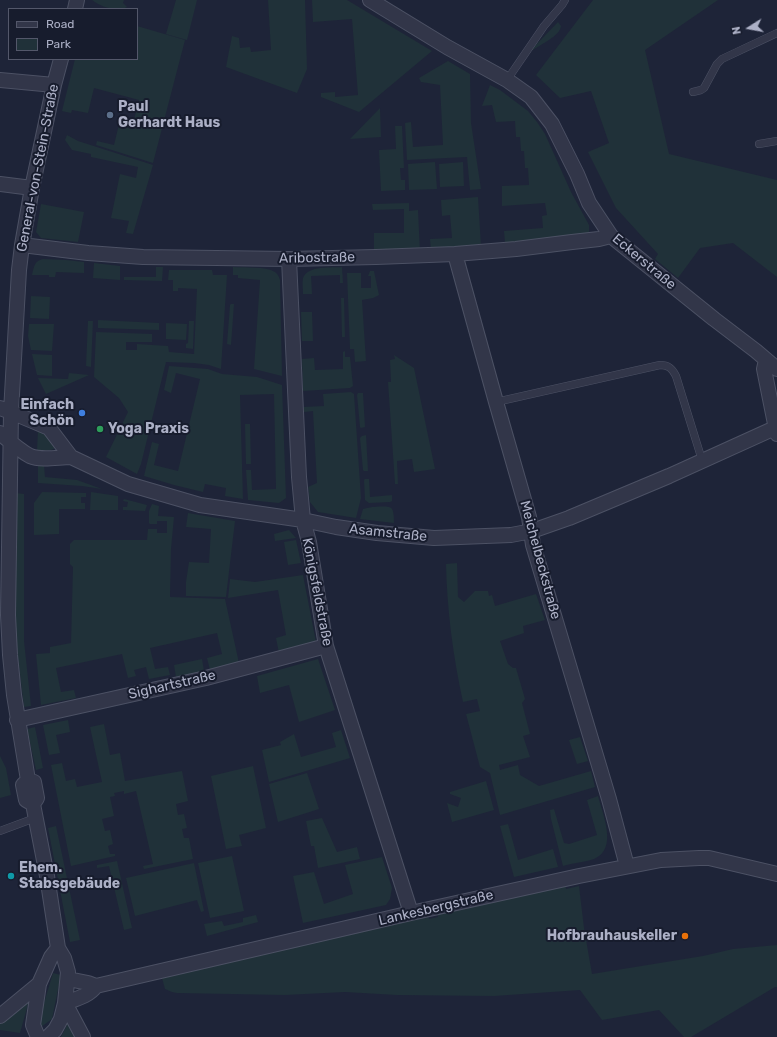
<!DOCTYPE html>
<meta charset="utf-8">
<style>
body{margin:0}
#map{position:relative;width:777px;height:1037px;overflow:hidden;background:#1e2438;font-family:Rubik,sans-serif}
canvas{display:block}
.legend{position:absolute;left:8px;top:8px;width:130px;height:52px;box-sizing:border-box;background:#171c2d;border:1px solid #53576a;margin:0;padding:5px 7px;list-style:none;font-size:12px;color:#acb0c6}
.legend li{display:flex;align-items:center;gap:8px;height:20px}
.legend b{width:20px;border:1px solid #53576a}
.north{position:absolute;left:729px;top:8px;width:40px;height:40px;-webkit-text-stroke:3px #171c2d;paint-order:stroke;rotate:259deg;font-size:11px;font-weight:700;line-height:16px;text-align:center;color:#acb0c6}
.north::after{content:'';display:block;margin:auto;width:14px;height:18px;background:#acb0c6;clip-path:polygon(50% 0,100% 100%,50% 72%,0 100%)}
</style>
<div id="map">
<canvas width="777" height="1037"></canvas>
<ul class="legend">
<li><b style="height:5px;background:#323649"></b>Road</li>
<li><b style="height:11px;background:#203139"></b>Park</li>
</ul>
<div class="north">N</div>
</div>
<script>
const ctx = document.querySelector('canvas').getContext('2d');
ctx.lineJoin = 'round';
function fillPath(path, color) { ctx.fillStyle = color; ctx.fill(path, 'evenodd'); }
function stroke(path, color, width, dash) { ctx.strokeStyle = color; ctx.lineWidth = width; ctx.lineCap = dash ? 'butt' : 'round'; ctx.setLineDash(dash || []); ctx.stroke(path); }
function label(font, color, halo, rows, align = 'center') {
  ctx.font = font + ' Rubik,sans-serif'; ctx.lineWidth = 4; ctx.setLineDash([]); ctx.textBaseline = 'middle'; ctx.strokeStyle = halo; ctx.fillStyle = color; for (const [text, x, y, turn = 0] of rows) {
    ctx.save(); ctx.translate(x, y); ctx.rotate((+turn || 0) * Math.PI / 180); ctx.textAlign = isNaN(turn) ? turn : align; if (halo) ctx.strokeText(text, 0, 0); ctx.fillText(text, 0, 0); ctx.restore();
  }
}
const green = new Path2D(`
 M92 0H124L123 3 127 7C116 12 101 7 92 0Z
 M176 0H197L187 40 166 34Z
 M268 0H305L307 69 297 93 226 67 232 36 239 38 240 48 250 47 251 52 271 50Z
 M312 0H347L432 51 359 112 321 97V93L335 92V97L358 95 352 19 313 22Z
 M593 0H718L645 50 669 154 777 180V277L733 243 700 248 678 278 655 259 658 254 616 208 588 152 609 143 591 91 560 98 536 75Z
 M558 22 561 26C560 36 541 44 533 50H531Z
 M137 26 185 40 153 163 96 145 97 141 114 145 120 120 133 124 139 100 94 88 88 113 72 110 71 113 62 111 75 59H137Z
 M448 61 470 74 471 123 481 189 470 190 467 157 407 160 405 123 411 122 413 147 443 145 440 85 421 82 419 78Z
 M490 85 500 90 528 111 537 122 545 134 571 192 589 225V234L505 243 504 231 543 228 542 216 547 215 545 203 502 206V186L529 185 528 168H525L524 151H521L520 137H516L515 121 496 122 492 105 482 106Z
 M380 108 381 137 350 139Z
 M395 126H402L404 168H400L401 180H405V190L381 191 379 150 396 149Z
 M67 135 78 141 153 165 133 234 126 233 129 221 111 218 120 174 136 178 138 167 91 157V154L72 150 65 140Z
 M435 162 437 189 409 190 408 164Z
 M463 162 464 186 440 187 439 164Z
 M478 197 481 246 431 251 430 239 452 238 450 215 442 216 441 200Z
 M409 203V211L418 210 420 252H374V233H404V209L373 210 372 204Z
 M41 204 84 212 78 242 41 238 36 232Z
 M43 259 66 260 84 262V273L56 272 55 277H49V275H32C34 267 34 261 43 259Z
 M94 263 120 266V280L93 278Z
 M156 267H163L162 281 124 280V277H156Z
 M233 267C245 268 265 266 275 272 278 274 279 277 280 280L282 376 254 369 260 280 238 278V275H233Z
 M342 267 343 283H340V275L311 276 312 294H303C303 289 302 283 303 278 308 265 331 268 342 267Z
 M169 270H212L213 275H227L221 369 209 365 194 363 166 362 141 464 137 474 106 457 128 412 119 398 94 377 96 332 152 334V342H126V350H137V344L168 346 169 352 194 354 197 289 178 288V291H173V280H168Z
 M370 271H374L379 295 373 298 362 300 366 361 355 362 354 349H350L347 273H361V288H371V276H368Z
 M31 296 50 297 49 319 30 318Z
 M341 298H344L345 337H342Z
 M231 304H234L231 345 227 344 230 305Z
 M301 312H312L313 341H302Z
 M98 320 159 323V330L98 328Z
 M88 321H93L91 367 86 366Z
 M189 321H194L193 349 186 348V344L188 343Z
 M166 323 187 324 186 340 166 339Z
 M29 324H54L52 351 31 350 28 336Z
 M345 351V357H350L353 386 350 388 303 391 302 359 314 358 315 370 343 369V352Z
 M32 354 52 355V376L37 375Z
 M394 355 414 368 435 469 414 472 412 459 397 461 398 484H395L388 382H391L390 360 395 359Z
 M169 366 208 369 222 374 257 377 282 385 286 498 279 503 248 500 246 470H251L252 490 276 489 274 394 240 395 243 499 225 496 226 488 205 484 203 492 174 485 144 476 152 442 159 444 154 465 178 471 200 379 176 373 171 393 164 390Z
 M69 373 89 375 46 394 38 378 68 379Z
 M351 392 354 394 361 498 356 518 318 512 310 502 308 487 317 483 313 411 304 412 303 407 324 406 323 394Z
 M358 393H363L365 427 361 428 360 427 357 395Z
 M245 424H250L251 464H246Z
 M38 430 48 435 56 447C52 452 43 450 37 450Z
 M366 435 368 471H364L363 470 360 438 362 436Z
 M38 465H44L45 477 77 480 102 489 82 486 38 483Z
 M365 479H369L370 497 392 495V501L390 502 369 503 365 500 364 480Z
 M42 492 86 493V497H81V503H85V509H59V534L34 535V503Z
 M91 492 118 496V510H90Z
 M16 493 24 494V641L31 706 24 707 16 641 15 589Z
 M124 499 147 505 145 511 123 510V507H127L128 502 123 501Z
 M152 504 159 506 158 516 174 517 171 549 170 597 225 599 239 663 210 670 207 658 222 654 217 633 150 648 155 669 168 667 170 675 149 679 146 667 134 670 136 676 128 678 122 654 56 668 61 692 74 690 76 698 41 705 36 654 50 653V647L71 643 73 567 70 564V544L74 540H147L148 529H157V533H167V521H157V524H150L149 523V511Z
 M372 507C376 507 390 505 392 509 394 512 394 520 394 523L360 519 363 509Z
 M188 513 235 521 226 597 186 596V582L189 562 209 563 211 529 186 527Z
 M289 530 296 538 275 541 274 534Z
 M296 540 301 563 288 565 284 542Z
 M457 563 458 597 464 602 475 591H488L489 596 492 595 495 606 536 594 545 620 523 626 524 633 500 641 508 664 513 668H516L525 699 522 703 530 734 523 736 530 757 499 765 500 770 518 765 520 775 539 786 591 771 595 787 500 815 490 773 480 767 466 714 480 711 477 699 463 702C453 656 447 610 446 564Z
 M303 575 316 642 279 653 276 638 286 635 278 590 228 598 230 579 255 582Z
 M202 659 204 671 176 677 174 665Z
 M318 659 335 710 299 722 289 685 260 693 257 676Z
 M68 720 70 732 56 735 60 753 49 755 43 725Z
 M104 724 110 755 120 753 125 781 182 771 188 801 176 804 178 815 184 814 187 828 182 829 184 838H189L193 859 144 869 143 866 153 864 136 791 124 794V791L114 793 115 796 110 797 114 816 102 819 105 831 110 830 113 844 108 846 110 854H115V856L71 866 51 765 62 763 66 781 75 779 77 787 102 782 90 727Z
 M35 727 43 768 36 770 27 729Z
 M341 730 350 758 269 782 262 750 281 745 280 742 294 734 301 757 336 747 332 733Z
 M580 737 588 761 577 764 569 740Z
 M0 756 6 768 11 795 0 798Z
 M253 766 266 828 239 835 242 846 226 849 211 776Z
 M307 773 319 809 278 822 269 784Z
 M486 781 494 810 452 822 447 803 458 807 461 798 450 794V792Z
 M598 796C603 815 618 849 594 859 585 862 573 863 563 866L551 819 550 810 554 809 564 843 569 844 597 835 587 800Z
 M322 818 337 852 357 847 360 859 318 868 314 846H311L306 821Z
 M508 824 518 860 553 849 558 867 514 877 500 826Z
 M56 826 80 940 70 942 48 828Z
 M232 856 244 911 210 918 198 863Z
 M382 857 392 888 390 899 386 905 303 923 293 876 314 872 324 904 353 894 345 865Z
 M117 861 132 928 124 930 109 866 97 868V865Z
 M194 863 204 911 201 912 197 900 135 916 126 878Z
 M565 883 566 889 579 886 584 928 592 974 703 956 733 949 777 945V987H775L691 1037H684L659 1010 602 1020 580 990 494 996 397 995 345 992 285 995 177 993 172 992 165 989 162 978 412 920 414 917 428 914 429 919 438 917 437 912 454 908 459 910 548 889Z
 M256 915 258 922 207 936 204 924 222 921 224 926 243 922V918Z
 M53 973 61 975 52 1019 41 1027 40 1016Z
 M30 997 20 1033 0 1030V1020Z
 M69 1021 77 1037H61Z`);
const lane = new Path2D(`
 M507 80 544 26 562 5 565 0
 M693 92 701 90 704 88 717 64 722 59 777 33
 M759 144 777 141
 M496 402 660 365C668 365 672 368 676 376L702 460
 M0 831 35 818`);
const street = new Path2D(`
 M370 0 447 47 507 80 531 97 552 124 577 174 589 203 611 236 714 319 756 351 777 369
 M75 9 77 0
 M0 80 54 85
 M0 184 32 188
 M22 245 88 253 143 257 289 259 376 257 455 254 516 249 572 242 599 239 611 236
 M455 254 496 402 529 517 533 545 609 799 627 866
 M289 259 299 477 303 520 309 542 326 646 411 913
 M766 360 764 369 777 434
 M0 408 11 412 49 428 71 457 128 484 200 505 303 520 336 527 377 533 434 538 511 535 532 531 569 518 669 476 777 427
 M0 433C9 441 19 450 30 456 42 461 58 457 71 457
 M17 720 206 678 326 646
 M28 780 14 695 10 655 8 615 11 412 19 270 22 245 32 188 54 85 61 59
 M28 780 23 785 26 800 33 804 47 876 58 948 64 958 68 972 65 1003 61 1019 55 1030 48 1037
 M28 780 34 782 37 798 33 804
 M68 979 88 983 96 986 411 913 579 876 661 860 699 858H709L777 874
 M65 1003 83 1037
 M65 1003C76 999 89 996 96 986
 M0 1016 39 984
 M38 1037 33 1025 39 984 51 957 58 948`);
const markers = [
 [110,115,4,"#5c6f8a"],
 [82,413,4,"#3f7fe0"],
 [100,429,4,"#2e9e5b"],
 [11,876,4,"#0f9aa8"],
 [685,936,4,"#e8710a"]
];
const poiNames = [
 ["Paul",118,107],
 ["Gerhardt Haus",118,123],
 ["Einfach",74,405,"right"],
 ["Schön",74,421,"right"],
 ["Yoga Praxis",108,429],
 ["Ehem.",19,868],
 ["Stabsgebäude",19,884],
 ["Hofbrauhauskeller",677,936,"right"]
];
const streetNames = [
 ["General-von-Stein-Straße",38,168,-79],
 ["Aribostraße",317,258,-1],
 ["Eckerstraße",644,262,40],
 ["Asamstraße",388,533,6],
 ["Meichelbeckstraße",540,560,75],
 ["Königsfeldstraße",317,592,79],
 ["Sighartstraße",172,685,-13],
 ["Lankesbergstraße",436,908,-13]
];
fillPath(green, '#203139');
stroke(lane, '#4c5164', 8);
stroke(street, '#4c5164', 16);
stroke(lane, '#323649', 7);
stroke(street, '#323649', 14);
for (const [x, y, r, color] of markers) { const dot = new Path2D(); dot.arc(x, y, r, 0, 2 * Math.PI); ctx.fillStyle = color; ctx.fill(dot); stroke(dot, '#171c2d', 1.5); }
label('bold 14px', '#acb0c6', '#171c2d', poiNames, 'left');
label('14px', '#acb0c6', '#171c2d', streetNames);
</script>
